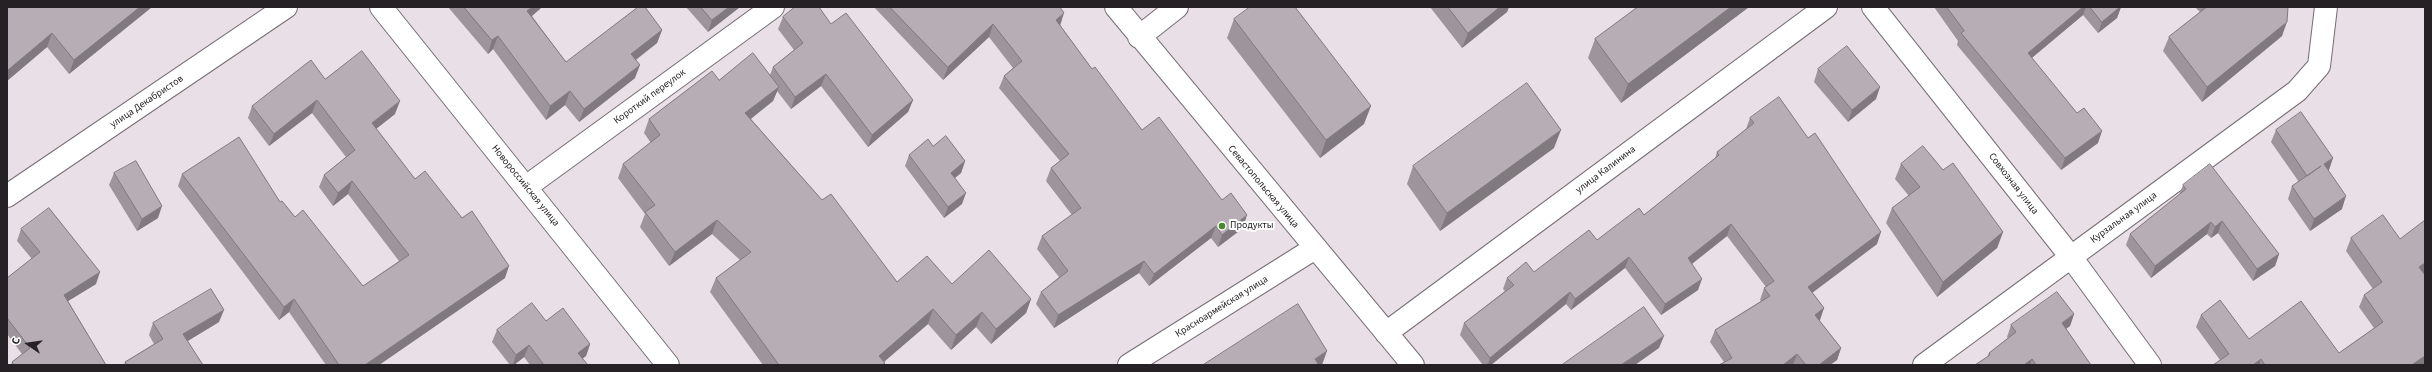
<!DOCTYPE html>
<meta charset="utf-8">
<style>
body{margin:0}
#map{position:relative;width:2432px;height:372px;overflow:hidden;background:#e9dfe6;font-family:"Source Sans 3",sans-serif}
canvas{display:block}
.frame{position:absolute;inset:0;border:8px solid #252124;pointer-events:none}
.north{position:absolute;left:8px;top:324px;width:40px;height:40px;-webkit-text-stroke:3px #fff;paint-order:stroke;rotate:283deg;font-size:11px;font-weight:700;line-height:16px;text-align:center;color:#252124}
.north::after{content:'';display:block;margin:auto;width:14px;height:18px;background:#252124;clip-path:polygon(50% 0,100% 100%,50% 72%,0 100%)}
</style>
<div id="map">
<canvas width="2432" height="372"></canvas>
<div class="frame"></div>
<div class="north">С</div>
</div>
<script>
const ctx = document.querySelector('canvas').getContext('2d');
ctx.lineJoin = 'round';
function stroke(path, color, width, dash) { ctx.strokeStyle = color; ctx.lineWidth = width; ctx.lineCap = dash ? 'butt' : 'round'; ctx.setLineDash(dash || []); ctx.stroke(path); }
function fillPath(path, color) { ctx.fillStyle = color; ctx.fill(path, 'evenodd'); }
function label(font, color, halo, rows, align = 'center') {
  ctx.font = font + ' "Source Sans 3",sans-serif'; ctx.lineWidth = 4; ctx.setLineDash([]); ctx.textBaseline = 'middle'; ctx.strokeStyle = halo; ctx.fillStyle = color; for (const [text, x, y, turn = 0] of rows) {
    ctx.save(); ctx.translate(x, y); ctx.rotate((+turn || 0) * Math.PI / 180); ctx.textAlign = isNaN(turn) ? turn : align; if (halo) ctx.strokeText(text, 0, 0); ctx.fillText(text, 0, 0); ctx.restore();
  }
}
const minor = new Path2D(`
 M1116 7 1413 365
 M1873 7 2071 257 2150 365
 M1139 37 1177 7
 M526 187 773 7
 M7 196 286 7
 M1386 333 1826 7
 M1129 365 1315 248
 M1924 365 2297 91 2319 66 2326 7`);
const tertiary = new Path2D(`
 M381 7 668 365`);
const wall = new Path2D(`
 M7 7H152L69 74 47 47 7 81Z
 M448 7H541L540 9 532 16 566 62 662 30 657 43 636 60 635 78 579 122 565 105 546 120 493 49 488 54Z
 M686 7H740L708 32Z
 M874 7H1060V25L1092 69 1142 130 1243 228 1218 247 1211 238 1149 286 1139 273 1054 328 1036 304 1041 292 1059 277 1037 249 1042 236 1072 215 1046 181 1051 168 1060 161 999 88 1004 76 1013 68 989 37 943 80Z
 M1430 7H1509L1507 12 1462 48Z
 M1638 7H1749L1621 103 1588 58 1595 39Z
 M1934 7H2121L2117 18 2098 33 2083 15 2032 58 2098 143 2061 170 1957 45 1958 41Z
 M2195 7H2288L2282 36 2202 102 2163 51 2169 37 2200 12Z
 M783 17 831 24 913 100 908 112 868 147 821 86 791 109 777 91 773 101 751 119 822 200 897 282 952 284 1031 299 1026 313 991 344 976 327 951 350 928 324 884 362V365H763L710 292 716 278 740 260 712 234 669 266 640 227 645 214 618 178 623 164 651 143 644 133 649 119 719 80 770 75 773 67 794 50 778 29Z
 M1234 19 1364 124 1320 158 1227 38Z
 M1818 69 1876 99 1848 122 1814 82Z
 M325 79 395 114 376 129 415 179 505 278 379 365H326L289 312 279 320 178 186 182 174 280 202 363 286 399 261 348 194 333 206 319 187 324 175 346 157 312 113 269 146 248 118 252 106Z
 M1750 118 1877 244 1812 293 1824 308 1819 320 1841 348 1837 360 1830 365H1719L1724 362 1710 342 1715 330 1761 301 1760 300 1764 288 1766 287 1727 236 1692 264 1698 290 1661 315 1625 268 1571 310 1566 304 1491 365H1483L1460 335 1464 323 1505 291 1503 289 1507 278 1534 272 1597 240 1644 215 1715 159 1717 152 1746 129Z
 M2276 130 2329 170H2328L2342 209 2310 231 2288 199 2292 186 2299 182 2271 142Z
 M933 146 965 161 961 173 955 178 962 204 944 218 905 166 909 155Z
 M1554 148 1440 231 1407 184 1413 166Z
 M1901 164 1943 170 2003 232 1997 248 1937 297 1886 223 1892 208 1909 196 1895 179Z
 M114 173 158 218 137 231 109 185Z
 M2183 185 2279 254 2275 266 2253 281 2218 233 2211 238 2207 234 2151 278 2126 245 2130 234 2179 195Z
 M21 229 96 284 68 301 106 365H11L12 362 22 354 7 334V278L32 259 17 241Z
 M2351 238 2400 239 2424 273 2425 365H2213L2220 360 2196 327 2201 315 2249 339 2339 353 2374 328 2359 307 2364 295 2373 289 2346 251Z
 M2074 314 2070 326 2066 329 2091 365H1975L1987 357 1989 353 2008 338 2007 337 2011 325Z
 M546 321 590 344 586 356 582 358 587 365H530L524 357 514 365H510L492 342 497 330Z
 M219 322 187 341 203 365H124L125 362 154 344 149 335 153 323Z`);
const shadedWall = new Path2D(`
 M140 7H152L69 74 74 60Z
 M532 7H541L540 9 522 24 527 11Z
 M729 7H740L708 32 712 20Z
 M1500 7H1509L1507 12 1462 48 1468 33Z
 M1731 7H1749L1621 103 1628 84Z
 M2083 7H2086L2083 15 2023 65 2028 53Z
 M2120 7H2121L2117 18 2098 33 2102 22Z
 M1064 13 1060 26 1056 20Z
 M2287 22 2282 36 2202 102 2207 87Z
 M993 24 989 37 943 80 948 67Z
 M662 30 657 43 626 67 631 54Z
 M52 33 47 47 7 81V71Z
 M498 36 493 49 488 54 492 40Z
 M640 65 635 78 579 122 584 109Z
 M826 74 821 86 791 109 795 97Z
 M779 87 773 101 740 127 745 113Z
 M1880 87 1876 99 1848 122 1852 110Z
 M570 91 565 105 546 120 550 106Z
 M317 100 312 113 269 146 274 134Z
 M913 100 908 112 868 147 872 135Z
 M400 101 395 114 367 136 372 123Z
 M1371 106 1364 124 1320 158 1326 140Z
 M1561 130 1554 148 1440 231 1447 213Z
 M2102 131 2098 143 2061 170 2065 158Z
 M2333 158 2329 170 2320 176 2324 164Z
 M965 161 961 173 947 184 951 173Z
 M352 181 348 194 333 206 338 193Z
 M966 193 962 204 944 218 948 207Z
 M2346 196 2342 209 2310 231 2314 219Z
 M162 206 158 218 137 231 142 219Z
 M1247 215 1243 228 1218 247 1222 235Z
 M717 220 712 234 669 266 675 252Z
 M2222 221 2218 233 2211 238 2215 227Z
 M2211 222 2207 234 2151 278 2155 266Z
 M1731 224 1727 236 1684 270 1688 258Z
 M1216 226 1211 238 1149 286 1154 274Z
 M1881 232 1877 244 1804 299 1808 287Z
 M2003 232 1997 248 1937 297 1943 282Z
 M2279 254 2275 266 2253 281 2257 269Z
 M1629 257 1625 268 1571 310 1575 299Z
 M1144 261 1139 273 1054 328 1058 315Z
 M2425 263V272L2415 280 2419 267Z
 M509 266 505 278 379 365H365Z
 M100 272 96 284 60 306 64 295Z
 M1702 279 1698 290 1661 315 1665 304Z
 M1570 292 1566 304 1491 365H1488L1490 358Z
 M294 299 289 312 279 320 284 307Z
 M1031 299 1026 313 991 344 996 329Z
 M1824 308 1820 320 1811 326 1815 315Z
 M933 309 928 324 880 365 879 356Z
 M224 310 219 322 178 347 183 334Z
 M982 312 976 327 951 350 956 335Z
 M2074 314 2070 326 2058 334 2062 323Z
 M1664 336 1659 348 1635 365H1621Z
 M590 344 586 356 574 365 578 353Z
 M529 345 524 357 514 365H513L516 355Z
 M1841 348 1837 360 1830 365H1819Z
 M1327 351 1322 365H1313L1315 359Z
 M1797 354 1793 365H1783Z
 M2425 356V365H2413V364Z
 M2032 359 2030 365H2024Z
 M2261 359 2259 365H2253Z`);
const building = new Path2D(`
 M7 7H140L74 60 52 33 7 71Z
 M464 7H532L527 11 566 62 638 7H645L662 30 631 54 640 65 584 109 570 91 550 106 498 36 492 40Z
 M701 7H729L712 20Z
 M795 7H819L831 24 846 13 913 100 872 135 826 74 795 97 773 67 803 43 783 17Z
 M890 7H1060L1064 13 1056 20 1092 69 1095 67 1142 130 1159 117 1222 200 1231 193 1247 215 1222 235 1216 226 1154 274 1144 261 1058 315 1041 292 1068 271 1042 236 1081 208 1051 168 1069 154 1004 76 1022 61 993 24 948 67Z
 M1250 7H1295L1371 106 1326 140 1234 19Z
 M1448 7H1500L1468 33Z
 M1638 7H1731L1628 84 1595 39Z
 M1947 7H2083L2028 53 2077 113 2084 108 2102 131 2065 158 1961 33 1964 31Z
 M2090 7H2120L2102 22Z
 M2207 7H2288L2287 22 2207 87 2169 37Z
 M1847 46 1880 87 1852 110 1818 69Z
 M362 51 400 101 372 123 415 179 425 171 462 218 472 211 509 266 365 365H339L294 299 284 307 182 174 239 137 280 202 282 201 295 217 303 210 363 286 409 255 352 181 338 193 324 175 355 150 317 100 274 134 252 106 311 60 325 79Z
 M753 53 779 87 745 113 822 200 831 194 897 282 927 256 952 284 989 250 1031 299 996 329 982 312 956 335 933 309 879 356 885 363 882 365H779L716 278 751 252 717 220 675 252 645 212 655 205 623 164 660 135 649 119 712 71 719 80Z
 M1527 83 1561 130 1447 213 1413 166Z
 M1779 97 1808 138 1815 133 1881 232 1808 287 1824 308 1815 315 1841 348 1819 365H1806L1797 354 1783 365H1719L1732 358 1715 330 1770 296 1764 288 1774 281 1731 224 1688 258 1702 279 1665 304 1629 257 1575 299 1570 292 1490 358 1464 323 1514 285 1507 278 1526 262 1534 272 1589 230 1597 240 1639 208 1644 215 1719 155 1717 152 1754 123 1750 118Z
 M2301 112 2333 158 2324 164 2346 196 2314 219 2292 186 2321 166 2307 176 2276 130Z
 M946 136 965 161 951 173 966 193 948 207 909 155 928 139 933 146Z
 M1923 146 1943 170 1953 163 2003 232 1943 282 1892 208 1920 187 1901 164Z
 M136 161 162 206 142 219 114 173Z
 M2210 164 2279 254 2257 269 2222 221 2215 227 2211 222 2155 266 2130 234 2186 189 2183 185Z
 M49 208 100 272 64 295 106 365H14L12 362 30 348 7 318V278L40 252 21 229Z
 M2383 215 2400 239 2425 220V263L2419 267 2425 275V356L2413 364V365H2265L2261 359 2253 365H2213L2229 354 2201 315 2220 300 2249 339 2301 301 2339 353 2383 322 2364 295 2382 282 2351 238Z
 M211 289 224 310 183 334 203 365H127L125 362 163 339 153 323Z
 M2057 292 2074 314 2062 323 2091 365H2036L2032 359 2024 365H1975L1990 355 1989 353 2016 332 2011 325Z
 M532 303 546 321 563 308 590 344 578 353 588 365H544L529 345 516 355 497 330Z
 M1298 304 1327 351 1315 359 1319 365H1203Z
 M1644 307 1664 336 1621 365H1562Z`);
const markers = [
 [1222,226,4,"#47892b"]
];
const streetNames = [
 ["Короткий переулок",650,97,-36],
 ["улица Декабристов",147,102,-34],
 ["улица Калинина",1606,170,-37],
 ["Совхозная улица",2013,184,52],
 ["Новороссийская улица",525,186,51],
 ["Севастопольская улица",1263,187,50],
 ["Курзальная улица",2124,218,-36],
 ["Красноармейская улица",1222,307,-32]
];
const poiNames = [
 ["Продукты",1230,226]
];
stroke(minor, '#776e75', 24);
stroke(tertiary, '#776e75', 24);
stroke(minor, '#fff', 22);
stroke(tertiary, '#fff', 22);
fillPath(wall, '#9d959b');
fillPath(shadedWall, '#80797e');
fillPath(building, '#b7adb4');
stroke(building, '#80797e', 1);
for (const [x, y, r, color] of markers) { const dot = new Path2D(); dot.arc(x, y, r, 0, 2 * Math.PI); ctx.fillStyle = color; ctx.fill(dot); stroke(dot, '#fff', 1.5); }
label('10px', '#252124', '#fff', streetNames);
label('10px', '#252124', '#fff', poiNames, 'left');
</script>
